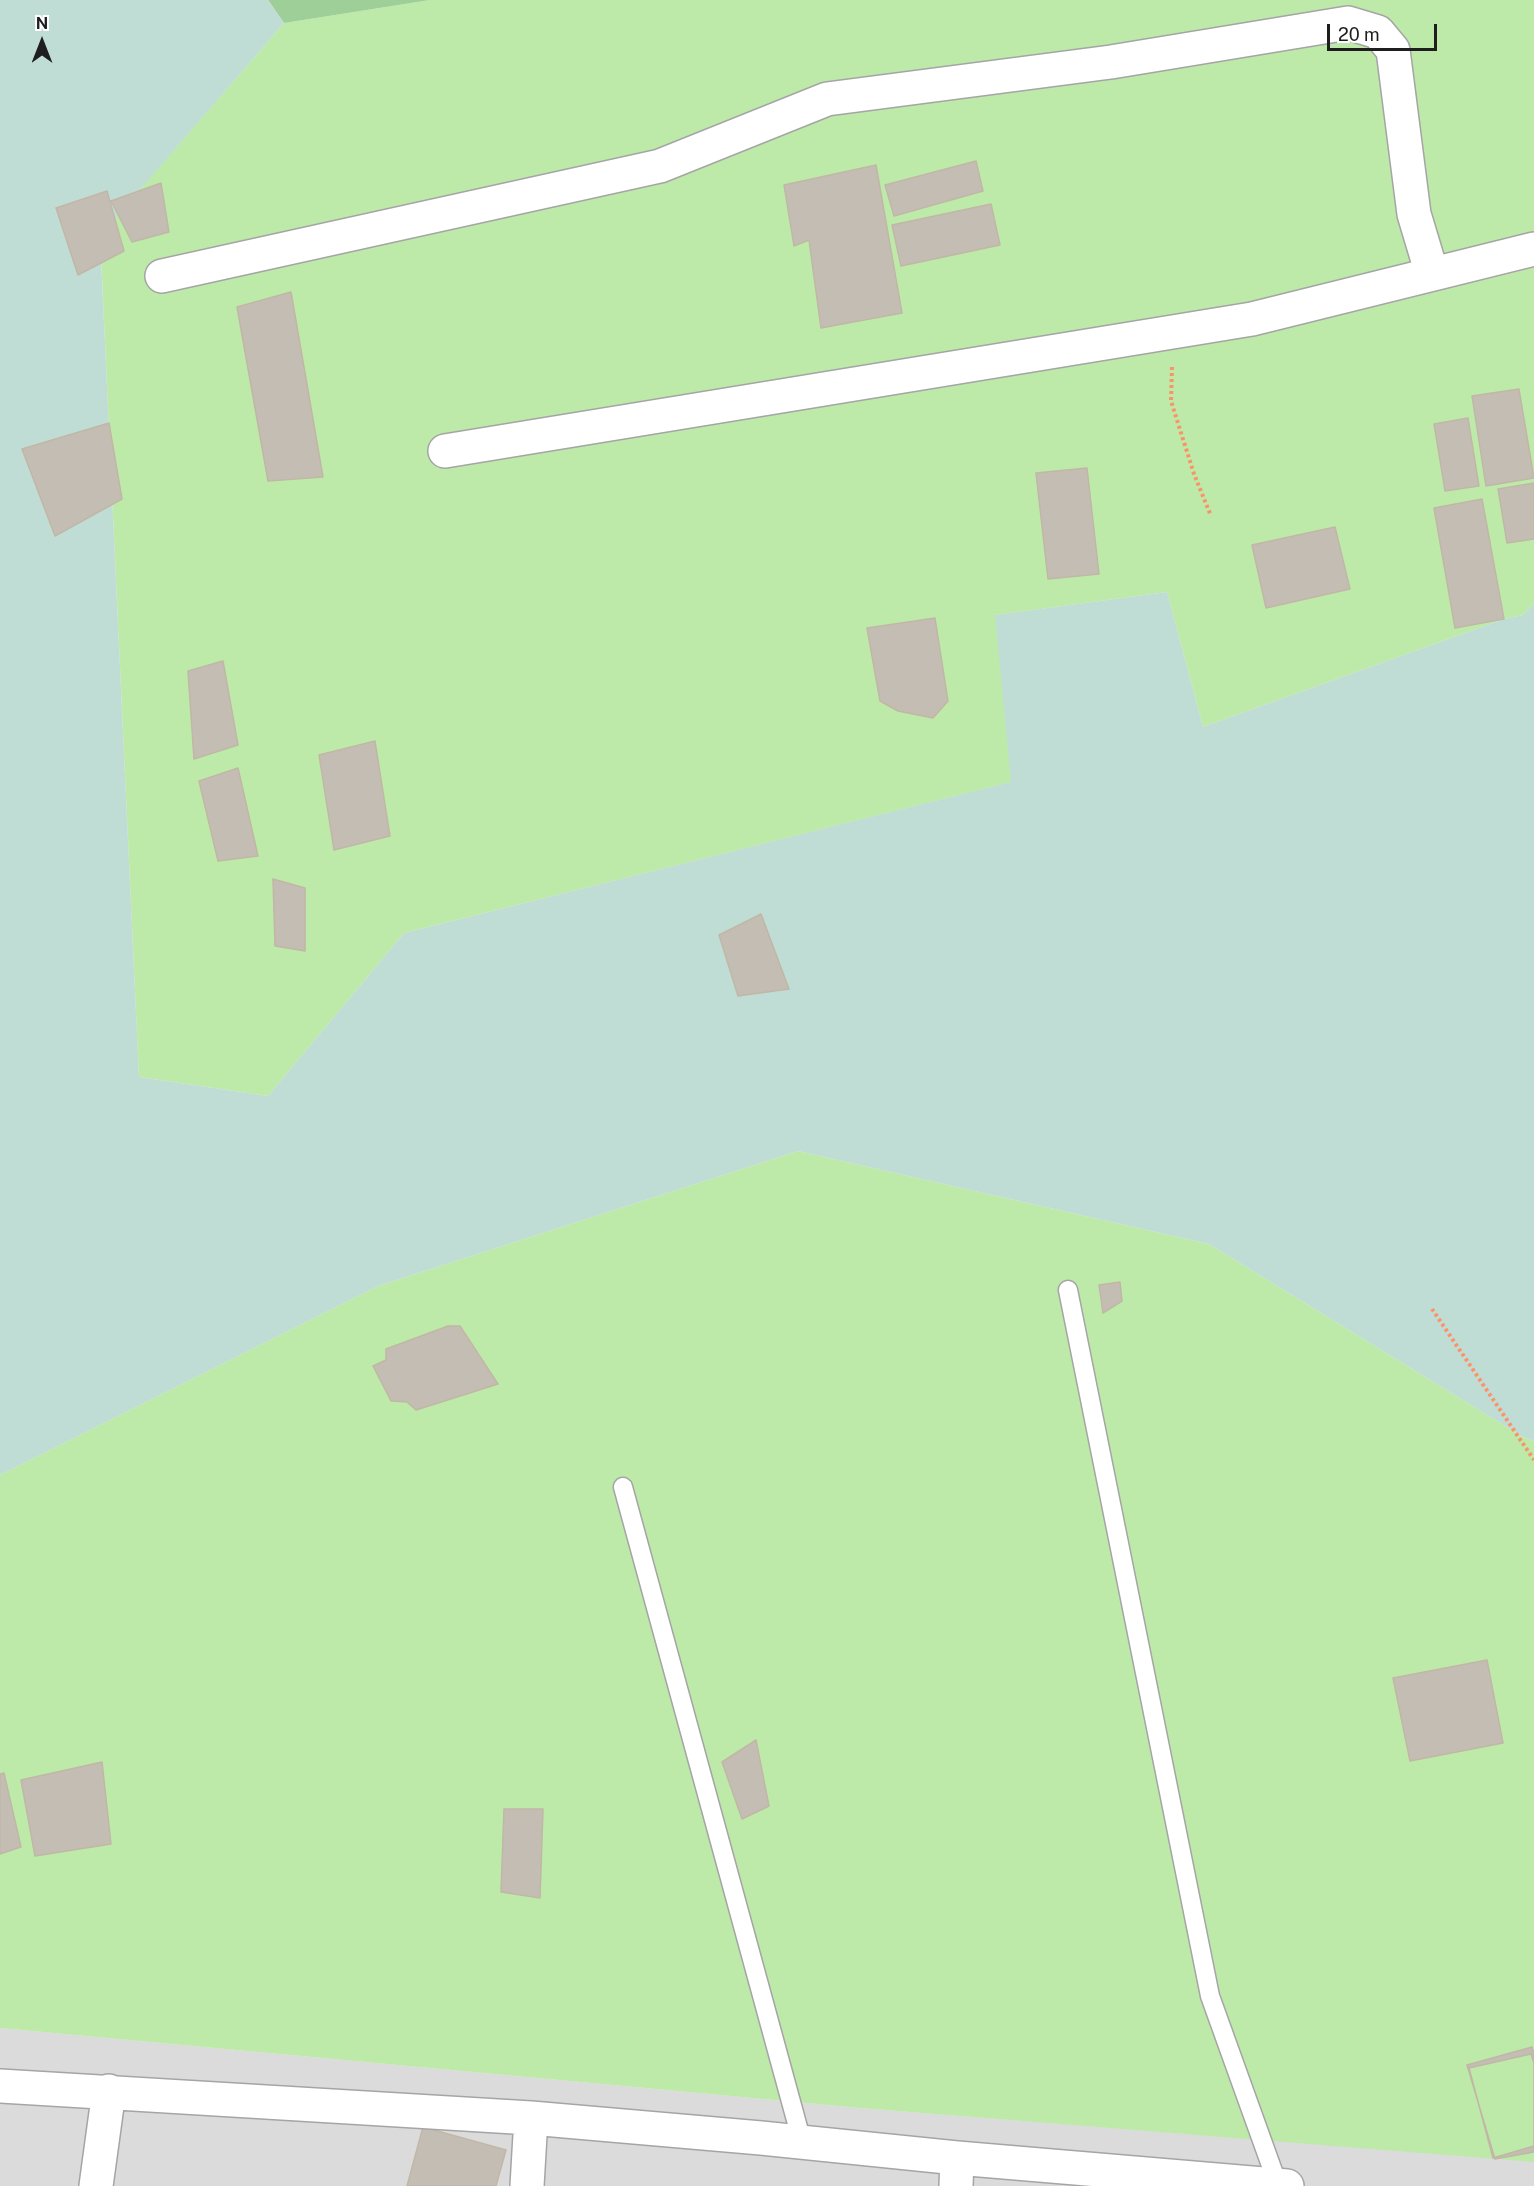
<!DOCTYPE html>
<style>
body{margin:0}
#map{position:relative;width:1534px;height:2186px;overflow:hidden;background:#efede4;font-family:"Public Sans",sans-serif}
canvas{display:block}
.north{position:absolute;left:12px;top:12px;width:60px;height:60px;-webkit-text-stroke:4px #fff;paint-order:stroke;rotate:0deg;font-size:16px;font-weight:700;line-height:24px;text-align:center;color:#1e1e1e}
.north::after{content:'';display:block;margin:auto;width:21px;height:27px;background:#1e1e1e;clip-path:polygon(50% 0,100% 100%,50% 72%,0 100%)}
.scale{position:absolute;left:1327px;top:24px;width:110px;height:27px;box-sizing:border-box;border:3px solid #1e1e1e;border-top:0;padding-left:8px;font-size:18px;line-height:21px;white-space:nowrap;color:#1e1e1e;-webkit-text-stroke:4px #fff;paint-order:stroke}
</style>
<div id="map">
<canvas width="1534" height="2186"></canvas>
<div class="north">N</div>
<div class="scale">20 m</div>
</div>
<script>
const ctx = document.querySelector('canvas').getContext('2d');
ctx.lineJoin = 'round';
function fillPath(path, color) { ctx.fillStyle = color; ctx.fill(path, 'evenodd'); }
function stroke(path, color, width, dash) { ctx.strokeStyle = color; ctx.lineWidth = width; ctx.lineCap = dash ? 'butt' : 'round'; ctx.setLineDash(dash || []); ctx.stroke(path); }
const residential = new Path2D(`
 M0 2028 860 2108 1534 2161V2186H0Z`);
const grass = new Path2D(`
 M430 0H1534V603L1523 615 1504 619 1203 727 1167 592 996 615 1012 782 404 933 268 1096 139 1077 100 235 284 23Z
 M798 1151 1209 1244 1523 1437 1534 1441V2162L860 2108 0 2028V1475L378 1286Z`);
const forest = new Path2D(`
 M268 0H430L284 23Z`);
const wetland = new Path2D(`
 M0 0H268L284 23 100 236 139 1077 268 1096 404 933 1011 782 995 615 1167 592 1203 727 1504 619 1523 615 1534 603V1441L1523 1437 1209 1244 798 1151 378 1286 0 1475Z`);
const building = new Path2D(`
 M976 161 983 191 894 216 885 185Z
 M876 165 902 313 821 328 809 240 794 246 784 185Z
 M161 183 169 232 132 242 111 201Z
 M107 191 124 251 78 275 56 208Z
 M991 204 1000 245 901 266 892 225Z
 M291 292 323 477 268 481 237 307Z
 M1519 389 1534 478 1486 486 1472 396Z
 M1468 418 1479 486 1445 491 1434 424Z
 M109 423 122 499 55 536 22 449Z
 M1087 468 1099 574 1048 579 1036 473Z
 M1534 483V539L1507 543 1498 489Z
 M1482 499 1504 619 1455 628 1434 508Z
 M1335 527 1350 589 1266 608 1252 545Z
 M935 618 948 701 933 718 898 711 880 701 867 628Z
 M223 661 238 745 194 759 188 671Z
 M375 741 390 836 334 850 319 755Z
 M238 768 258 856 218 861 199 781Z
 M273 879 305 888V951L275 946Z
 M761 914 789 989 738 996 719 935Z
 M1120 1282 1122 1301 1103 1313 1099 1285Z
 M448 1326H460L498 1384 416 1410 407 1402 391 1401 373 1366 386 1360V1349Z
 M1487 1660 1503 1743 1410 1761 1393 1678Z
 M756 1740 769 1806 742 1819 722 1762Z
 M102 1762 111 1844 35 1856 21 1780Z
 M4 1773 21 1847 0 1854V1774Z
 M504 1809H543L540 1898 501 1892Z
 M1532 2047 1534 2054V2152L1495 2159 1467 2065Z
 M1531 2054 1534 2063V2146L1493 2158 1469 2068Z
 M423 2127 506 2150 496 2186H407Z`);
const path = new Path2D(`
 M1172 367 1171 401 1194 474 1211 516
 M1432 1309 1534 1460`);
const service = new Path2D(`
 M1068 1290 1210 1996 1278 2185
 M623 1487 802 2142`);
const minor = new Path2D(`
 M162 276 660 166 827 99 1111 62 1348 23 1378 32 1393 50 1414 214 1432 274
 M445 451 1252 319 1534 249
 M0 2086 531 2118 761 2138 957 2158 1287 2186
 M96 2186 109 2091
 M527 2186 531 2118
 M956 2186 957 2158`);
fillPath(residential, '#dcdbdb');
fillPath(grass, '#bdeaa9');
fillPath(forest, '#9ecf98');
fillPath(wetland, '#c0ddd5');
fillPath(building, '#c4bdb3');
stroke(building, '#c1b7a6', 1.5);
stroke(service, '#a5a5a5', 21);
stroke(minor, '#a5a5a5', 36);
stroke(path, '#fb9369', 4, [3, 3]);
stroke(service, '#fff', 18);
stroke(minor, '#fff', 33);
</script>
